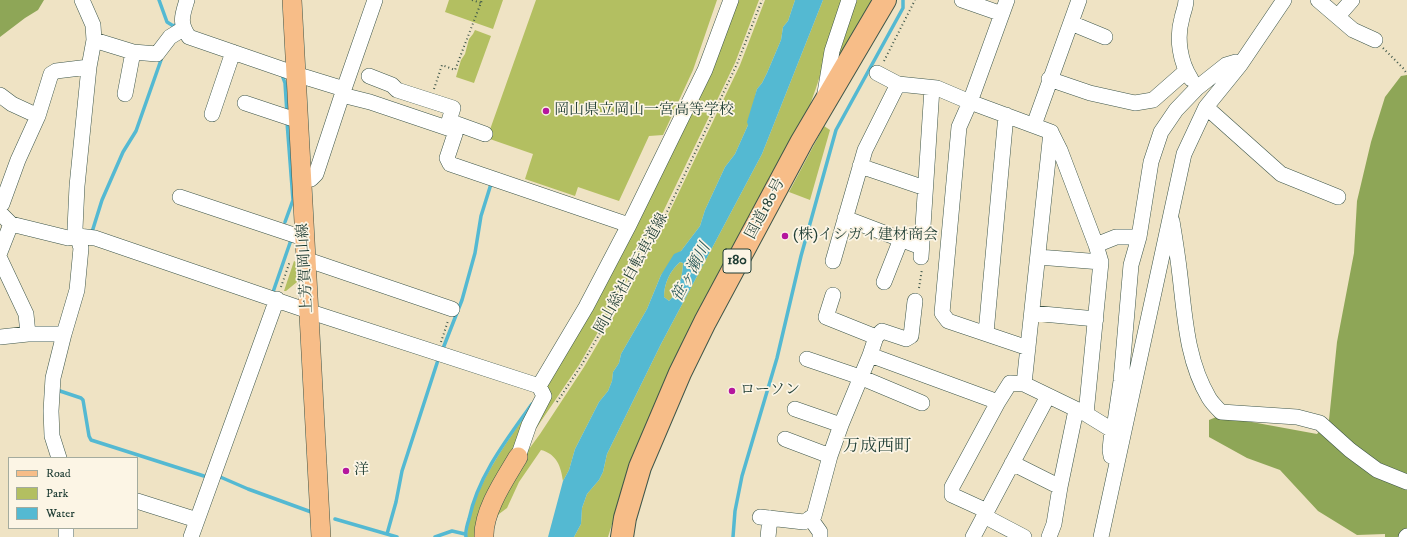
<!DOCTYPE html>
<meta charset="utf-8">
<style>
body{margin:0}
#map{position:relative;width:1407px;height:537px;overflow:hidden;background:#efe3c4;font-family:"IM FELL DW Pica",serif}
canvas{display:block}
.legend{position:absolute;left:8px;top:457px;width:130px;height:72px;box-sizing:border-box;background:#fcf5e5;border:1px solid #a4ab9e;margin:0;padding:5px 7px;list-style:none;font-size:12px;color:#1f3d34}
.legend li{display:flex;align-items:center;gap:8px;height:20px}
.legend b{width:20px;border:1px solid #a4ab9e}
</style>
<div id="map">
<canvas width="1407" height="537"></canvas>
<ul class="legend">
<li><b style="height:5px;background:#f7bd88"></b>Road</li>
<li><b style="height:11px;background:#b3bf61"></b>Park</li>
<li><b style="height:11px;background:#54b9d2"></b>Water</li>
</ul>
</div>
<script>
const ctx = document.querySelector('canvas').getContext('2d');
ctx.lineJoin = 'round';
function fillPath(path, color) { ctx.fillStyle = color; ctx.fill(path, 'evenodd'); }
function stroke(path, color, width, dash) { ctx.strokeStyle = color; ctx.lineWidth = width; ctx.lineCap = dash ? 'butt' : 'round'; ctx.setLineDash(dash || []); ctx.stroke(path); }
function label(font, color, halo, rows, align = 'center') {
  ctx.font = font + ' "IM FELL DW Pica","Noto Serif JP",serif'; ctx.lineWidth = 3.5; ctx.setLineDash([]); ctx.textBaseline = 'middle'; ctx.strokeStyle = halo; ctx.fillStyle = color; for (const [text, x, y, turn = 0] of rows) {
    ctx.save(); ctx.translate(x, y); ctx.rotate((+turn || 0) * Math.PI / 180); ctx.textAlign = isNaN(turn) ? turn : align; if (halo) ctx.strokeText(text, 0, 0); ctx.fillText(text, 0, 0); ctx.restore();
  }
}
const green = new Path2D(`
 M449 0H503L493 29 445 12Z
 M536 0H717L693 70 663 135 649 136 619 201 578 187 575 196 525 179 533 154 487 138Z
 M736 0H759L735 63 663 212 617 299 579 365 535 430 545 390Z
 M765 0H795L788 21 783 27 781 40 767 73 762 83 757 89 748 125 735 154 725 167 705 210 700 226 681 251 661 275 647 309 621 354 619 363 613 372 612 381 608 391 599 402 575 449 569 470 563 481C561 467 557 454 541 450L519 482 507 508 499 514 495 521 499 495 521 460 540 434 584 367 622 302 668 215 740 65Z
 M823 0H844C831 40 820 80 805 118L631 464 608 537H574L581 524 582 508 587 494 599 480 603 472 607 454 661 344 762 154Z
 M857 0H878L835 75 838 52Z
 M475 30 491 36 474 83 456 77 461 60 465 54 469 39 473 34Z
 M824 126 830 130 810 200 789 192Z
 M294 261 296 262 297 282 286 291H284Z
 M680 262 683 263C683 275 678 293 669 301L664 297C664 283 670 271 680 262Z
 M535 402 482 537H467C467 532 468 527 469 522 479 477 510 438 535 402Z`);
const forest = new Path2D(`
 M0 0H44L38 10 25 18 0 37Z
 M1407 75V537H1385V534L1357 535 1318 511 1280 470 1247 458 1209 437V420L1219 416 1317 434 1329 420 1337 342 1354 253 1357 201 1371 142 1385 97 1401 76Z`);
const water = new Path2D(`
 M795 0H823L762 154 661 344 607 454 603 472 599 480 587 494 582 508 581 524 574 537H548L563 481 569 470 575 449 599 402 608 391 612 381 613 372 619 363 621 354 647 309 661 275 674 254 681 251 700 226 705 210 725 167 735 154 748 125 747 122 757 89 762 83 767 73 781 40 783 27 788 21ZM680 262 683 263C683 275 678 293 669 301L664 297C664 283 670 271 680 262Z`);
const stream = new Path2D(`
 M159 0 167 22 175 27V25
 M282 75 285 83 287 114
 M285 222 293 200 287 122
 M92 232 102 200 123 152 136 131 161 60
 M272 295 291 240
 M442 351 462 300 475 253 481 216 491 184
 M57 390 81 398 83 400 89 436 91 440 207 477
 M218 476 248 489 314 513
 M335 519 397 537
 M387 534 396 502 402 471 439 357
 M435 537 452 531 465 534
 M466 537C465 531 467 525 469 519 478 476 507 439 532 404
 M733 537 735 511 742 476 777 358 801 256 836 130 903 8V0`);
const path = new Path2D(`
 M472 0 481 3
 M1383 48 1403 68 1407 74
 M884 61 915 0
 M434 89 442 65 455 70 482 0
 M281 287 290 261
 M919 288 922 269
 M441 342 448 321
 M557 402 581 366 619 300 666 214 737 64 762 0`);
const minor = new Path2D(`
 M187 0C182 16 179 23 189 37L305 77 344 89 375 0
 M962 0 1002 14
 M1007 0 970 102 1051 132 1024 384 1086 414 1112 430 1110 450 1111 456 1118 459
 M1186 0C1186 7 1183 12 1182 18 1176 38 1180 62 1191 79
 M1318 0 1353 30 1375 40
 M1338 16 1352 0
 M1071 23 1105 37
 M94 40 133 52 157 54 170 37 183 29
 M877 73 898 84 937 88 970 102 959 127 942 313 948 321 1028 348
 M369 76 392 85 397 90 453 108 449 121 485 134
 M1049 79 1090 93 1135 103 1153 100 1186 71
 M825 93 832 51 849 0
 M125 94 133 52
 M0 95 12 104 38 116
 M342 95 370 102 453 130 455 134 447 158 450 164 629 225
 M245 103 290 118H299
 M1206 107 1281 174 1338 197
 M212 114 233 52
 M1034 125 1079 0
 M1051 132 1060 150 1096 245 1101 262 1086 414
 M860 166 925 188
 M302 178 311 179 316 174 344 89
 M180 197 297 236 305 238
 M0 206 2 204 18 160 38 116 51 74 56 71 89 67
 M0 213 11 224 68 238 78 236 95 238 317 314 539 386 544 396 529 425 518 457
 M845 218 921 247
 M1172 221C1175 239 1178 258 1180 276 1185 318 1187 361 1209 398 1212 403 1217 408 1221 412L1297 417 1320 423 1350 450 1377 470 1407 482
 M1096 245 1116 237H1139
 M0 252 11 224
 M921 257 932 88
 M1038 257 1101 262
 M0 259 26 314 28 334
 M833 261 865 150 898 84
 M306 263 314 262 452 309
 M884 282 901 239
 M833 295 826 317 876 337 870 355
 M1032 313 1096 319
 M986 333 1006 115
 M0 337 28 334H64
 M876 337 882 331 906 339 911 336 915 301
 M807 359 860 377 922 403
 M539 386 586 307 629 225 705 70 731 0
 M795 409 841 425
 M1112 430 1115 422 1121 381 1131 265 1139 237 1151 162 1161 132 1176 110 1197 88 1226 65 1236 62 1240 65
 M785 439 830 456
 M59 458 52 436 51 411 53 378 64 334 77 290 81 248 75 229 77 186 89 67 94 40 93 25 82 0
 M1012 463 1060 487
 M137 501 197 520
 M987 511 952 495V487L998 402
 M984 516 1024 537
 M760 517 804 522 814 516 830 456 841 425 870 355 998 402 1010 383 1024 384
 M810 518 820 532V537
 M66 528V537
 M191 537 277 299
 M768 537 770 518
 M973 537 1048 396
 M1049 537 1054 524 1060 487 1076 410
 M1101 537 1184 154 1206 107 1240 65 1284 0
 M1406 537 1407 536`);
const major = new Path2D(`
 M292 0 321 537
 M484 537C483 511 505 479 518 457`);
const highway = new Path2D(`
 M622 537 625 518 640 467 680 373 705 322 802 141 885 0`);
const markers = [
 [546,111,4,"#b5179e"],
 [785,236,4,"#b5179e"],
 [732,391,4,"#b5179e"],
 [346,471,4,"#b5179e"]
];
const shields = [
 [737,261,28]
];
const shieldNames = [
 ["180",737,261]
];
const poiNames = [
 ["岡山県立岡山一宮高等学校",554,111],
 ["(株)イシガイ建材商会",793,236],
 ["ローソン",740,391],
 ["洋",354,471]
];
const streetNames = [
 ["国道180号",766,209,-62],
 ["上芳賀岡山線",306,268,-93],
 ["岡山総社自転車道線",632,274,-61]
];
const waterNames = [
 ["笹ヶ瀬川",692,273,-62]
];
const quarterNames = [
 ["万成西町",877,447]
];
fillPath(green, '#b3bf61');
fillPath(forest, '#8ea657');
fillPath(water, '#54b9d2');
stroke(stream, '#54b9d2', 3.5);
stroke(minor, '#3e564a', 16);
stroke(major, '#3e564a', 20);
stroke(highway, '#3e564a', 24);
stroke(path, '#3e564a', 2, [1, 3]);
stroke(minor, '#fff', 15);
stroke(major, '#f7bd88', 19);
stroke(highway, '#f7bd88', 22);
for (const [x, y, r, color] of markers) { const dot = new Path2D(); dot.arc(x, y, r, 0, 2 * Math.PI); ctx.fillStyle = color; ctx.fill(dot); stroke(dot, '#fcf5e5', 1.5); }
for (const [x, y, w] of shields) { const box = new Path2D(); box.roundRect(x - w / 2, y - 12, w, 24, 3); ctx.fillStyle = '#fcf5e5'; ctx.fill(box); stroke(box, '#1f3d34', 1); }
label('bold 14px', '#1f3d34', null, shieldNames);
label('15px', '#1f3d34', '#fcf5e5', poiNames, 'left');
label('15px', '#1f3d34', '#fcf5e5', streetNames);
label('italic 16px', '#2c5c5c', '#fcf5e5', waterNames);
label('17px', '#1f3d34', '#fcf5e5', quarterNames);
</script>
